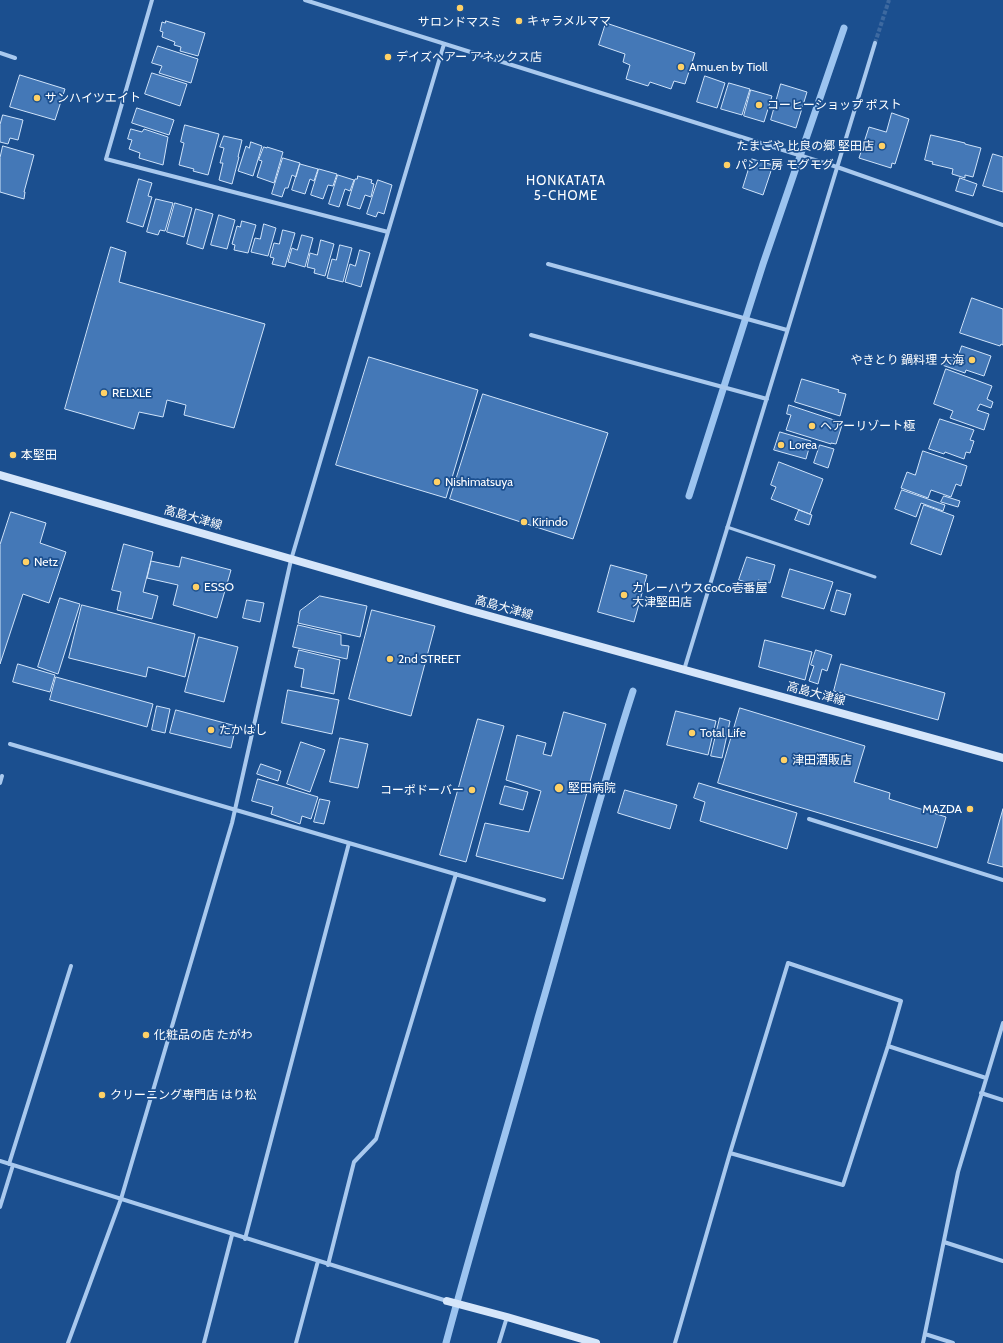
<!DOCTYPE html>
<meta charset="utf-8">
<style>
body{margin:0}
canvas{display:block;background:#1b4f8f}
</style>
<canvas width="1003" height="1343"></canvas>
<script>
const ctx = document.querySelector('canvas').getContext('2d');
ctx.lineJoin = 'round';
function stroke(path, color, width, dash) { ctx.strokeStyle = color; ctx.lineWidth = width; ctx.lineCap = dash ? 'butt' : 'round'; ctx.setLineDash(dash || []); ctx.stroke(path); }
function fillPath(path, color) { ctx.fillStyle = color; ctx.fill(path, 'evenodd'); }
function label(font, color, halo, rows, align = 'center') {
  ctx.font = font + ' Cabin,"Noto Sans JP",sans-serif'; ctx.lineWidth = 3.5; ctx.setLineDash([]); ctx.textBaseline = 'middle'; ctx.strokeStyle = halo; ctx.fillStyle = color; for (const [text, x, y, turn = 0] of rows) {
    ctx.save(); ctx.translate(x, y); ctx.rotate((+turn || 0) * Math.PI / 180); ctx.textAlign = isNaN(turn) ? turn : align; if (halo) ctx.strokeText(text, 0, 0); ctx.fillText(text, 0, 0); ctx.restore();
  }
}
const stream = new Path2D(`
 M689 496 763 264 844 28
 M446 1343C475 1234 508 1127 538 1018 570 909 598 799 633 691`);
const building = new Path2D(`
 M166 21 205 33 198 56 180 51 181 47 174 45 175 42 162 37 163 32 160 31 162 22 165 23Z
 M606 23 695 53 685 84 674 81 671 89 650 82 648 86 626 79 630 65 623 62 625 54 599 45Z
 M158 46 198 59 191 83 159 73 162 66 152 63Z
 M152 73 187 84 180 106 145 94Z
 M20 75 65 89 55 120 10 107Z
 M705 76 725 83 717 108 697 102Z
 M729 83 750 89 742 115 721 109Z
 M781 84 807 92 796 128 771 120Z
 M751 90 772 96 764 122 744 116Z
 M137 108 174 120 169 135 132 123Z
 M892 113 909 119 895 164 892 163 891 168 859 158 869 127 886 132Z
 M3 115 23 120 18 140 10 138 8 144 0 142V125Z
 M185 125 219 134 208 175 193 171 194 169 179 165 184 143 181 142Z
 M131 129 142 132 144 129 168 137 163 165 139 158 140 153 129 149 132 140 128 139Z
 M931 135 965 143V144L981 148 973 177 965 175V178L952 174 953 169 932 164 933 162 925 160Z
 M224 136 242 140 238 157H239L232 184 219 180 223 163H220L224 148 220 147Z
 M251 142 262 146 253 176 238 171 246 146 249 148Z
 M3 146 34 155 24 192H25L24 199 0 192V158Z
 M264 147 267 148V147L283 152 274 183 257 177 262 161 259 160Z
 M993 154 1003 157V192L983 186Z
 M283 158 300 163 296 177 292 175 288 188H285L282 197 272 194Z
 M752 159 773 165 763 195 743 188Z
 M300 164 318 169 314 181 310 179 305 194 292 190Z
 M319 169 337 174 333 186 328 185 323 199 311 195Z
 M338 175 354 180 350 191 345 189 339 207 329 204Z
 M358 176 372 180 371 183 374 184 371 197 365 195 360 209 347 205 355 179H357Z
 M960 178 977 184 973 196 956 191Z
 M139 179 152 183 148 196 152 197 143 227 127 222Z
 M378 180 392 185 384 214 378 212 376 217 367 214Z
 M156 199 173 203 165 231 160 230 158 235 147 232Z
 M175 203 192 208 184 237 167 232Z
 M196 209 213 214 203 249 187 244Z
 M219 215 235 220 227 249 211 245Z
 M242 221 256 225 248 253 234 250 235 245 232 244 237 226 240 227Z
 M264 224 276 228 268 256 251 252 255 238 260 239Z
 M283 230 295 233 285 267 272 264 274 258 270 257 274 243 279 244Z
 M302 235 313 238 305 267 288 262 292 248 297 250Z
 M321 240 334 244 325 276 314 273 315 269 307 267 310 253 317 255Z
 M340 245 352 248 343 282 327 278 332 259 336 260Z
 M111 247 126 252 119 282 265 324 234 428 184 415 186 405 167 400 163 417 139 412 134 429 65 409Z
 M360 250 370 253 361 287 345 282 350 264 355 266Z
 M972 298 1003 309V345L1001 344 1000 346 960 333Z
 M962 346 991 356 984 376 966 370 965 373 942 365 945 357 956 361Z
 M369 357 478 390 446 498 336 465Z
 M946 369 992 386 987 399 993 402 991 408 980 404 977 410 989 414 984 430 950 418 953 411 934 404Z
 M802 379 839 390 838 392 846 394 840 416 795 402Z
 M483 394 608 433 573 539 450 499Z
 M789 405 837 421V423L842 425 836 444 831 443V444L786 430 791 415 787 414Z
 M940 419 974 430 970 440 974 441 970 453 966 452 964 459 945 452 944 454 929 449Z
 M780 432 811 441 806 459 774 450Z
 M820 445 834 449 828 468 814 463Z
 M923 451 967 466 961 486 956 484 951 497 931 490 928 498 901 488 907 472 915 475Z
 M779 462 823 479 810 514 771 499 776 487 771 485Z
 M902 490 945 505 943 511 921 503 916 517 895 509Z
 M944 496 960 501 958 507 941 502Z
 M924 505 954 516 941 555 911 544Z
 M799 510 812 515 809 525 795 520Z
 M11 512 46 523 40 543 66 552 49 603 23 594 0 664V545Z
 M124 544 153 552 143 592 158 596 152 619 117 610 121 592 112 590Z
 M182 557 231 570 217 618 173 605 178 585 147 578 151 561 179 567Z
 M747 557 775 565 770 583 758 580 756 585 739 580Z
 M611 565 647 575 634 622 598 612Z
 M790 569 833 582 824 609 782 597Z
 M837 590 851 594 845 615 831 611Z
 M320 596 367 606 360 637 298 623 300 611Z
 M60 598 80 604 58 674 38 667Z
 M247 600 264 603 260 622 243 618Z
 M82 605 195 634 185 677 148 667 146 677 69 658Z
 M372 610 435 626 411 716 349 699Z
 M298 625 341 635V645L349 646 347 659 293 647Z
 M199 637 238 647 224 702 185 692Z
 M765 640 812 652 805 680 759 667Z
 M299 650 340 660 334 694 301 687 304 669 295 667Z
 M816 650 832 655 827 671 822 669 818 684 809 681 814 666 811 665Z
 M18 664 55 675 50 692 13 682Z
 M841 664 945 693 938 720 834 691Z
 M56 677 153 704 147 727 50 700Z
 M288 690 339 700 332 734 282 723Z
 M157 706 170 709 165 733 152 730Z
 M740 708 865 746 854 782 890 793 889 799 946 817 937 848 718 783Z
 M176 710 236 726 231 748 170 733Z
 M676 711 716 721 708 755 667 745Z
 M564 712 606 724 563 879 476 856 485 823 529 832 541 791 506 780 517 735 546 743 543 754 551 756Z
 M720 718 730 721 722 758 711 756Z
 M478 719 504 726 466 862 440 855Z
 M340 738 368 744 358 788 330 782Z
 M301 742 325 750 310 792 287 784Z
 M261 764 281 771 278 781 257 774Z
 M258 779 318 797 311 819 302 816 300 824 271 814 273 807 252 801Z
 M699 783 797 813 787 849 700 821 705 802 694 798Z
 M505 786 528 792 523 810 500 804Z
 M625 790 677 805 670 829 618 813Z
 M320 799 330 801 324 824 314 822Z
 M1003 809V867L988 863Z`);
const streetTunnel = new Path2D(`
 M875 43 889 0`);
const lane = new Path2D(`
 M727 527 875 577`);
const street = new Path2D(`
 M305 0 837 167 1003 225
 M0 53 15 58
 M388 232 444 44
 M548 264 787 330
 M531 335 767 399
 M684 670 875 43
 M10 744 544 900
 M0 783 2 776
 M809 819 1003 880
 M888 1046 986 1078
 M981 1093 1003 1100
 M0 1161 447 1301
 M9 1164 71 966
 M0 1207 13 1165
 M245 1239 349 843
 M944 1242 1003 1261
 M328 1265 354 1162 376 1139 456 874
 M925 1334 953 1343
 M68 1343 121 1199 232 823 291 560 388 232 106 159 152 0
 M204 1343 232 1235
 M296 1343 318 1261
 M499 1343 507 1317
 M675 1343 730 1153 788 963 901 1001 888 1046 843 1185 730 1153
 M923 1343 958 1172 1003 1023`);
const secondary = new Path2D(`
 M0 475 468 610 1003 758
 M447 1301 507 1317 596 1343`);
const markers = [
 [460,8,4,"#ffd166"],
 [519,21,4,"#ffd166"],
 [388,57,4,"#ffd166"],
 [681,67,4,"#ffd166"],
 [37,98,4,"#ffd166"],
 [759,105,4,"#ffd166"],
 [882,146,4,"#ffd166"],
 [727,165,4,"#ffd166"],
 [972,360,4,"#ffd166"],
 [104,393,4,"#ffd166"],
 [812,426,4,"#ffd166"],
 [781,445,4,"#ffd166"],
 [13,455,4,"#ffd166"],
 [437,482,4,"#ffd166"],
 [524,522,4,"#ffd166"],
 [26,562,4,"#ffd166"],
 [196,587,4,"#ffd166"],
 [624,595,4,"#ffd166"],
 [390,659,4,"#ffd166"],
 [211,730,4,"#ffd166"],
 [692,733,4,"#ffd166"],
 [784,760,4,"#ffd166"],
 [559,788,5,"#ffd166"],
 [472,790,4,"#ffd166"],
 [970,809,4,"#ffd166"],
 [146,1035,4,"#ffd166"],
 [102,1095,4,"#ffd166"]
];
const poiNames = [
 ["キャラメルママ",527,21],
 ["サロンドマスミ",460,22,"center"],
 ["デイズヘアー アネックス店",396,57],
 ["Amu.en by Tioll",689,67],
 ["サンハイツエイト",45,98],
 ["コーヒーショップ ポスト",767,105],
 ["たまごや 比良の郷 堅田店",874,146,"right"],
 ["パン工房 モグモグ",735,165],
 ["やきとり 鍋料理 大海",964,360,"right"],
 ["RELXLE",112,393],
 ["ヘアーリゾート極",820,426],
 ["Lorea",789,445],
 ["本堅田",21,455],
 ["Nishimatsuya",445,482],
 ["Kirindo",532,522],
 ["Netz",34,562],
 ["ESSO",204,587],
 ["カレーハウスCoCo壱番屋",632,588],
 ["大津堅田店",632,602],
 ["2nd STREET",398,659],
 ["たかはし",219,730],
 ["Total Life",700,733],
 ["津田酒販店",792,760],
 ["堅田病院",568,788],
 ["コーポドーバー",464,790,"right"],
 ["MAZDA",962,809,"right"],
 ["化粧品の店 たがわ",154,1035],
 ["クリーニング専門店 はり松",110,1095]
];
const streetNames = [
 ["高島大津線",193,518,16],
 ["高島大津線",504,608,16],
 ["高島大津線",816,694,15]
];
const neighbourhoodNames = [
 ["HONKATATA",566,181],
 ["5-CHOME",566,196]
];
stroke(stream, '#9cc4f0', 7);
fillPath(building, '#4478b7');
stroke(building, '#cfe3fa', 1);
stroke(streetTunnel, '#3d69a0', 4, [4, 2]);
stroke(lane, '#a9c9ee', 3);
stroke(street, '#a9c9ee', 4);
stroke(secondary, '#d6e6fa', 8);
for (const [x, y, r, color] of markers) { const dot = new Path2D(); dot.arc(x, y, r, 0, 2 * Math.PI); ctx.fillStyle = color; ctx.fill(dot); stroke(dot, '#1b4f8f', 1.5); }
label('12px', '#fff', '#1b4f8f', poiNames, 'left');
label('12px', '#fff', '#1b4f8f', streetNames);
ctx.letterSpacing = '1px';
label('13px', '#fff', '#1b4f8f', neighbourhoodNames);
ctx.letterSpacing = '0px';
</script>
